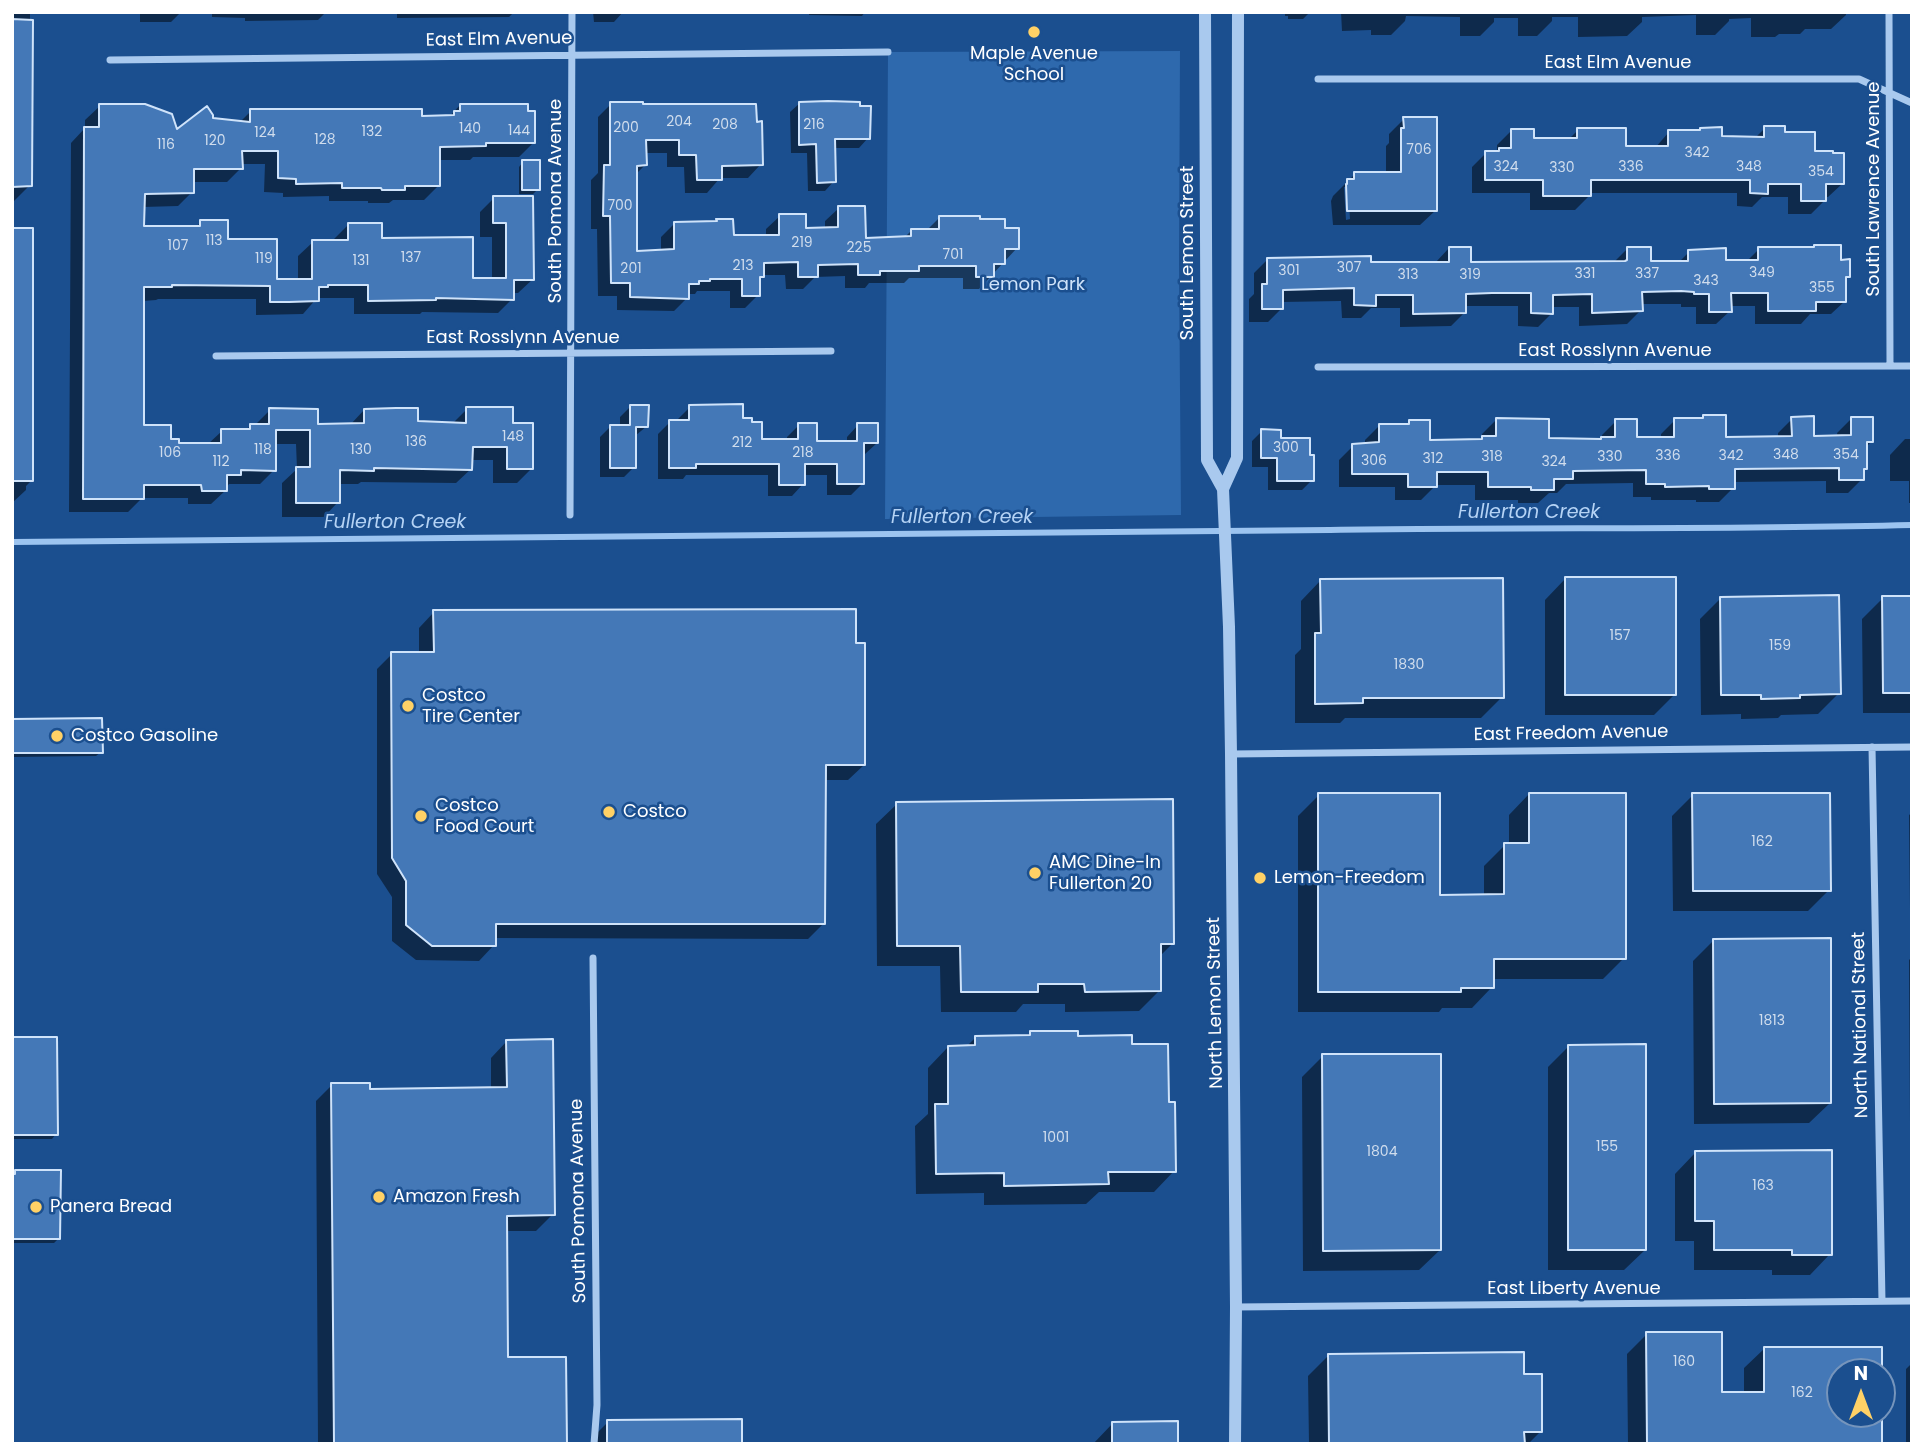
<!DOCTYPE html>
<style>
body{margin:0}
#map{position:relative;width:1924px;height:1456px;overflow:hidden;background:#1b4f8f;font-family:Poppins,sans-serif}
canvas{display:block}
.frame{position:absolute;inset:0;border:14px solid #fff;pointer-events:none}
.north{position:absolute;left:1826px;top:1358px;width:70px;height:70px;box-sizing:border-box;background:#1b4f8f;border:2px solid #7695bc;border-radius:50%;rotate:0deg;font-size:19px;font-weight:700;line-height:28px;text-align:center;color:#fff}
.north::after{content:'';display:block;margin:auto;width:24px;height:32px;background:#ffd166;clip-path:polygon(50% 0,100% 100%,50% 72%,0 100%)}
</style>
<div id="map">
<canvas width="1924" height="1456"></canvas>
<div class="frame"></div>
<div class="north">N</div>
</div>
<script>
const ctx = document.querySelector('canvas').getContext('2d');
ctx.lineJoin = 'round';
function fillPath(path, color) { ctx.fillStyle = color; ctx.fill(path, 'evenodd'); }
function stroke(path, color, width, dash) { ctx.strokeStyle = color; ctx.lineWidth = width; ctx.lineCap = dash ? 'butt' : 'round'; ctx.setLineDash(dash || []); ctx.stroke(path); }
function label(font, color, halo, rows, align = 'center') {
  ctx.font = font + ' Poppins,sans-serif'; ctx.lineWidth = 5; ctx.setLineDash([]); ctx.textBaseline = 'middle'; ctx.strokeStyle = halo; ctx.fillStyle = color; for (const [text, x, y, turn = 0] of rows) {
    ctx.save(); ctx.translate(x, y); ctx.rotate((+turn || 0) * Math.PI / 180); ctx.textAlign = isNaN(turn) ? turn : align; if (halo) ctx.strokeText(text, 0, 0); ctx.fillText(text, 0, 0); ctx.restore();
  }
}
const green = new Path2D(`
 M1180 51 1179 264 1181 515 885 519 888 52Z`);
const shadow = new Path2D(`
 M12 12H30V185L12 203Z
 M140 12H326L318 20 245 21V18L212 17V14L180 13 171 22H140Z
 M397 12H514L509 17 397 18Z
 M593 12H623L614 22H594Z
 M809 12H865L862 16 809 15Z
 M1285 12H1310L1303 19H1288V16H1285Z
 M1341 12H1846V15L1831 29H1805L1800 34H1779L1775 37H1751V18L1729 19V21L1715 35H1696V15L1642 17V22L1627 36 1578 37V17H1552V21L1537 36H1518V18H1494V22L1480 36H1460V17L1406 16 1405 21 1391 35H1371V30L1342 31Z
 M800 103 868 138 859 148H833L834 181 825 191H808L807 153H791L790 112Z
 M611 104 761 164 748 178H720L707 193H685L684 167H667V153H645V165L636 174 635 253 661 252V237L674 224 732 237H766V229L780 216 804 230 825 229V221L839 208 864 239 904 238 912 230H927L940 217 978 221 1003 230 1017 248 979 289H963V278H909L904 283H869L865 288H845V276L815 277 803 289H786L785 275H763L758 280V295L745 308H730V291H697L695 294H687V298L674 311 617 310V296H598L597 229H591V180L598 173V117Z
 M460 105 533 143 519 157H473L470 160H439V185L424 200H393L389 203H368V201H329V196L283 197V193L264 192 265 164H241V168L227 182H192V192L178 206 143 207V228H195L201 222 276 281H298V256L313 242H334V239L349 224 471 280H492V237H480V212L494 198 533 279 518 293H512V299L498 313 422 312 420 314H354V298H317L303 314 256 315V299H158L156 300 143 301 142 426 178 444H208L222 431H245L251 425 256 424 270 410 316 426 350 425 364 410 416 423H453L467 409 512 425 531 469 517 483H493V460H471V469L456 483 361 482 358 484H338V502L324 517H282V483L297 469 296 444H274V470L260 484H229L226 488V490L211 504H188V498H142L128 512H69L71 143 85 128V120L100 106 176 132 212 120 239 123 251 111 420 118 449 117Z
 M1404 119 1436 210 1420 225H1333L1331 201 1333 196 1355 174H1386V146L1389 143V134ZM1344 187H1348L1350 219 1346 220Z
 M1765 128 1783 134 1814 153 1842 184 1828 197H1825V200L1811 214H1788V197H1762L1752 207 1737 206V193H1589V196L1575 210H1530V193H1472V167L1486 153H1497V145L1511 131 1532 140H1568L1578 130 1625 148H1655L1669 132H1698L1700 129 1720 138H1755Z
 M523 162 538 189 533 194H519V167Z
 M12 230 31 481 26 486V490L12 503Z
 M1449 248 1469 264 1614 262 1627 249 1649 263H1678L1689 252 1725 262H1746L1759 249 1839 262 1848 276 1844 279 1845 301 1831 314H1810L1801 324H1755V306H1730V311L1716 324H1696V307H1681V304H1641V310L1627 324 1579 326V307H1552V313L1538 327 1518 326V306H1464V313L1451 326 1400 327V308H1371L1361 318H1342L1341 301 1282 302V308L1268 322H1249V299L1254 294V273L1268 259 1369 264H1436V262Z
 M630 407 647 426 635 436 634 467 624 477H600V437L610 427H620V417Z
 M690 407 741 420 760 441H787V437L799 425 816 443H847V437L858 425 877 443 865 454H863V483L851 495H827V475H803V484L792 496H768V475H686L683 479H658V434L670 422H678V419Z
 M1792 419 1812 438 1838 437 1837 433 1851 419 1872 441 1866 447V468L1862 472V479L1848 493H1826V481L1733 482V488L1719 502H1696V500H1651V497H1633V483L1566 484 1557 493H1549L1538 503H1518V500H1475V485H1436L1421 500H1395V487H1339V460L1353 446 1365 445V440L1379 426H1406L1410 422 1429 442 1479 441 1482 438V434L1496 420 1548 439H1602V435L1616 421 1636 439H1661V434L1675 420 1724 439 1778 438V433Z
 M1262 431 1280 439 1309 457 1312 480 1302 490H1268V467H1252V441Z
 M1905 439H1912V503H1909V481H1890V455Z
 M1565 579 1675 694 1654 715H1545V600Z
 M1321 580 1502 697 1481 718H1345L1340 723H1295V655L1301 649V601Z
 M1883 598H1912V713H1863L1862 619Z
 M1720 599 1839 693 1818 714 1781 715 1778 718 1741 719V714L1701 715 1700 619Z
 M434 612 854 644 864 765 848 780H824L823 924 808 939 494 938V945L479 961 416 960 392 941V897L377 874V669L392 654H419V628Z
 M12 721 101 752 96 756 12 757Z
 M1529 794 1624 958 1603 979H1492V987L1472 1008H1442L1439 1012H1298V816L1319 795 1438 896H1484V866L1505 845H1509V815Z
 M1693 795 1829 890 1808 911H1673L1672 816Z
 M897 804 1172 944 1159 957 1160 990 1139 1011 1065 1012V1004H1023L1016 1012H941L940 966H877L876 824Z
 M1912 813V909H1910L1909 815Z
 M1713 941 1830 1103 1809 1123 1694 1124 1693 961Z
 M1912 957V1122H1910L1909 960Z
 M1031 1033 1077 1037 1131 1046 1167 1104 1174 1171 1154 1192H1099L1086 1204 984 1205V1193L916 1194 915 1126 928 1114V1068L948 1047H966L976 1037H1027Z
 M12 1039 56 1134 52 1139H12Z
 M507 1041 553 1214 536 1231H505L506 1359 565 1444H318L316 1101 332 1085 369 1090 491 1089V1058Z
 M1569 1046 1645 1250 1624 1270H1548V1067Z
 M1323 1056 1440 1250 1419 1270 1303 1271 1302 1077Z
 M1695 1153 1830 1254 1810 1275H1772V1270H1694V1241H1675V1174Z
 M1912 1169V1269H1911L1910 1171Z
 M16 1172 59 1238 54 1243H12V1175Z
 M1647 1334 1721 1394H1744V1368L1765 1348 1880 1372H1840V1414H1880L1881 1444H1628L1627 1354Z
 M1329 1355 1522 1376 1541 1431 1528 1444H1309L1308 1376Z
 M1912 1363V1444H1906V1369Z
 M608 1422 740 1444H591V1439Z
 M1113 1423 1176 1444H1093Z`);
const stream = new Path2D(`
 M12 542C451 541 890 534 1330 530 1524 527 1718 530 1912 525`);
const building = new Path2D(`
 M12 19 33 20 32 186 12 187Z
 M828 101 860 102V106H871L870 139H835L836 182 817 183 816 144 799 145V102Z
 M610 102H643V104H756L757 122 762 121 763 165 722 166V180H697L696 155H679V140H646L647 165 637 166V251L674 249V222L717 221 716 219H733L734 235H779V214H806V228L838 227V206H865L866 238 911 236V229H939V216H980V219H1005V228H1019V249H1005V264H994V277H976V266H919V271H880V275H858V264L818 265V277H798V262L764 263V277H760V296H742V279H710V281H699V284H689V299L630 297V283H611L610 216H603L604 165H610Z
 M99 104H145L172 114 177 129 207 106 213 115V118L250 122V109H422V116L454 115V111H460V104H528V111H535V143H486V146L440 147V186H405V190H382L381 188H342V183L296 184V179L278 178V151H242L243 169H194V193L145 194 144 226H200V220H228V239H277V279H312V240H348V223H382V238L473 237V278H506V223H493V196H533L534 280H514V300L436 298V300L368 301V285H328V287H319V301L289 302H270V286L172 285V287H144V425H171V439H179V443H221V429H250V424H269V408L318 409V424L364 423V409L396 408H418V421L466 423V407H513V423H533V469H507V447H473L472 470 374 468V471L340 470V503H296V467H310V430H276V471L241 470V475H227V491H202L201 485H144V499H83L84 127H99Z
 M1403 117H1437V211H1347L1346 184H1347V179H1354V172H1401V128H1404Z
 M1764 126H1785V132H1815V151H1833V153H1844V184H1826V201H1801V184H1768V194L1750 193V180H1591V196H1543V180H1485V151H1499V148H1511V129H1534V138H1577V128H1626V146H1668V130H1700V128L1722 127V136L1764 137Z
 M522 160H540V190H522Z
 M12 228H33V481H12Z
 M1814 245H1841V260L1850 259V277H1846V302H1816V311H1768V293H1731L1732 312H1709V294H1694V292L1681 291 1642 292 1643 311 1592 313V294L1553 295V314L1531 313V293H1492L1466 294V313L1413 314V295H1376V306L1354 305V288L1283 290V309H1262V284H1267V258L1371 256V262H1449V247H1471V262L1625 261 1627 260V247H1651V261H1688V250L1726 248V260H1758V247H1814Z
 M743 404V418H752V422H762V439H798V423H817V441H857V423H878V443H864V484H837V464H805V485H779V464H696V468H669V420H689V405Z
 M630 405H649L648 427H636V468H610V425H630Z
 M1703 415H1726V437L1792 436 1791 417 1814 416V436L1851 435V417H1873V442H1867V469H1864V480H1839V468L1735 469V489H1709V486L1665 487V484H1646V470L1573 471V479H1554V490H1531V487H1488V472H1437V487H1408V474H1352V444L1379 442V424H1409V420H1430V440L1482 439V436H1496V418L1549 419V438L1601 439V437H1615V419H1637V437H1674V418H1703Z
 M1261 429 1281 430V438H1310V455H1314V481H1277V458H1261Z
 M1565 577H1676V695H1565Z
 M1503 578 1504 698H1363V703L1315 704V633H1321L1320 579Z
 M1839 595 1841 694 1800 695V698L1761 699V695H1721L1720 597Z
 M1882 596H1912V693H1883Z
 M856 609V643H865V765H826L825 924H496V946H432L406 925V881L392 858 391 652H434L433 610Z
 M102 718 103 753H12V719Z
 M1318 793H1440V895L1504 894V843H1529V793H1626V959H1494V988H1461V992H1318Z
 M1692 793H1830L1831 891H1693Z
 M1173 799 1174 944H1161V991L1085 992 1084 984H1038V992H961L960 946H897L896 802Z
 M1831 938V1103L1714 1104 1713 939Z
 M1030 1031H1078V1036L1132 1035V1044H1168L1169 1102H1175L1176 1172H1108L1109 1184 1004 1186V1173L936 1174 935 1104H948V1046L975 1045V1036L1030 1035Z
 M12 1037H57L58 1135H12Z
 M553 1039 555 1215 507 1216 508 1357H566L567 1444H334L331 1083H370V1089L507 1087 506 1040Z
 M1646 1044V1250H1568V1045Z
 M1322 1054H1441V1250L1323 1251Z
 M1832 1150V1255H1792V1250H1714V1221H1695V1151Z
 M15 1170H61L60 1239H12V1174H15Z
 M1646 1332H1722V1392H1764V1347H1882V1372H1840V1414H1882V1444H1647Z
 M1524 1352V1374H1542V1432H1524L1525 1444H1329L1328 1354Z
 M742 1419V1444H607V1420Z
 M1178 1421V1444H1112V1422Z`);
const minor = new Path2D(`
 M1889 12 1890 366
 M110 60 888 52
 M1318 79H1859L1912 103
 M216 356 831 351
 M1318 367 1912 366
 M570 515 572 12
 M1872 747 1882 1301
 M1231 754 1912 747
 M593 958 597 1405 594 1444
 M1236 1307 1912 1301`);
const tertiary = new Path2D(`
 M1205 12 1207 460 1223 489
 M1235 1444 1236 1307 1231 754 1229 627 1223 489 1237 458 1238 12`);
const markers = [
 [1034,32,7,"#ffd166"],
 [408,706,7,"#ffd166"],
 [57,736,7,"#ffd166"],
 [609,812,7,"#ffd166"],
 [421,816,7,"#ffd166"],
 [1035,873,7,"#ffd166"],
 [1260,878,7,"#ffd166"],
 [379,1197,7,"#ffd166"],
 [36,1207,7,"#ffd166"]
];
const numberNames = [
 ["204",679,122],
 ["208",725,125],
 ["216",814,125],
 ["200",626,128],
 ["140",470,129],
 ["144",519,131],
 ["132",372,132],
 ["124",265,133],
 ["128",325,140],
 ["120",215,141],
 ["116",166,145],
 ["706",1419,150],
 ["342",1697,153],
 ["324",1506,167],
 ["336",1631,167],
 ["348",1749,167],
 ["330",1562,168],
 ["354",1821,172],
 ["700",620,206],
 ["113",214,241],
 ["219",802,243],
 ["107",178,246],
 ["225",859,248],
 ["701",953,255],
 ["137",411,258],
 ["119",264,259],
 ["131",361,261],
 ["213",743,266],
 ["307",1349,268],
 ["201",631,269],
 ["301",1289,271],
 ["349",1762,273],
 ["331",1585,274],
 ["337",1647,274],
 ["313",1408,275],
 ["319",1470,275],
 ["343",1706,281],
 ["355",1822,288],
 ["148",513,437],
 ["136",416,442],
 ["212",742,443],
 ["300",1286,448],
 ["118",263,450],
 ["130",361,450],
 ["106",170,453],
 ["218",803,453],
 ["348",1786,455],
 ["354",1846,455],
 ["336",1668,456],
 ["342",1731,456],
 ["318",1492,457],
 ["330",1610,457],
 ["312",1433,459],
 ["306",1374,461],
 ["112",221,462],
 ["324",1554,462],
 ["157",1620,636],
 ["159",1780,646],
 ["1830",1409,665],
 ["162",1762,842],
 ["1813",1772,1021],
 ["1001",1056,1138],
 ["155",1607,1147],
 ["1804",1382,1152],
 ["163",1763,1186],
 ["160",1684,1362],
 ["162",1802,1393]
];
const streetNames = [
 ["East Elm Avenue",499,40,-1],
 ["East Elm Avenue",1618,63],
 ["South Lawrence Avenue",1874,189,-90],
 ["South Pomona Avenue",556,201,-90],
 ["South Lemon Street",1188,253,-90],
 ["East Rosslynn Avenue",523,338],
 ["East Rosslynn Avenue",1615,351],
 ["East Freedom Avenue",1571,734,-1],
 ["North Lemon Street",1216,1003,-91],
 ["North National Street",1861,1025,-91],
 ["South Pomona Avenue",579,1201,-91],
 ["East Liberty Avenue",1574,1289]
];
const poiNames = [
 ["Maple Avenue",1034,54,"center"],
 ["School",1034,75,"center"],
 ["Costco",422,696],
 ["Tire Center",422,717],
 ["Costco Gasoline",71,736],
 ["Costco",435,806],
 ["Food Court",435,827],
 ["Costco",623,812],
 ["AMC Dine-In",1049,863],
 ["Fullerton 20",1049,884],
 ["Lemon-Freedom",1274,878],
 ["Amazon Fresh",393,1197],
 ["Panera Bread",50,1207]
];
const parkNames = [
 ["Lemon Park",1033,285]
];
const waterNames = [
 ["Fullerton Creek",1529,513],
 ["Fullerton Creek",962,518],
 ["Fullerton Creek",395,523]
];
fillPath(green, '#2e69ad');
fillPath(shadow, '#0007');
stroke(stream, '#9cc4f0', 6);
fillPath(building, '#4478b7');
stroke(building, '#cfe3fa', 2);
stroke(minor, '#a9c9ee', 7);
stroke(tertiary, '#a9c9ee', 12);
for (const [x, y, r, color] of markers) { const dot = new Path2D(); dot.arc(x, y, r, 0, 2 * Math.PI); ctx.fillStyle = color; ctx.fill(dot); stroke(dot, '#1b4f8f', 2.5); }
label('14px', '#d0dded', null, numberNames);
label('18px', '#fff', '#1b4f8f', streetNames);
label('18px', '#fff', '#1b4f8f', poiNames, 'left');
label('18px', '#cfe3fa', '#1b4f8f', parkNames);
label('italic 19px', '#b5d3f5', '#1b4f8f', waterNames);
</script>
